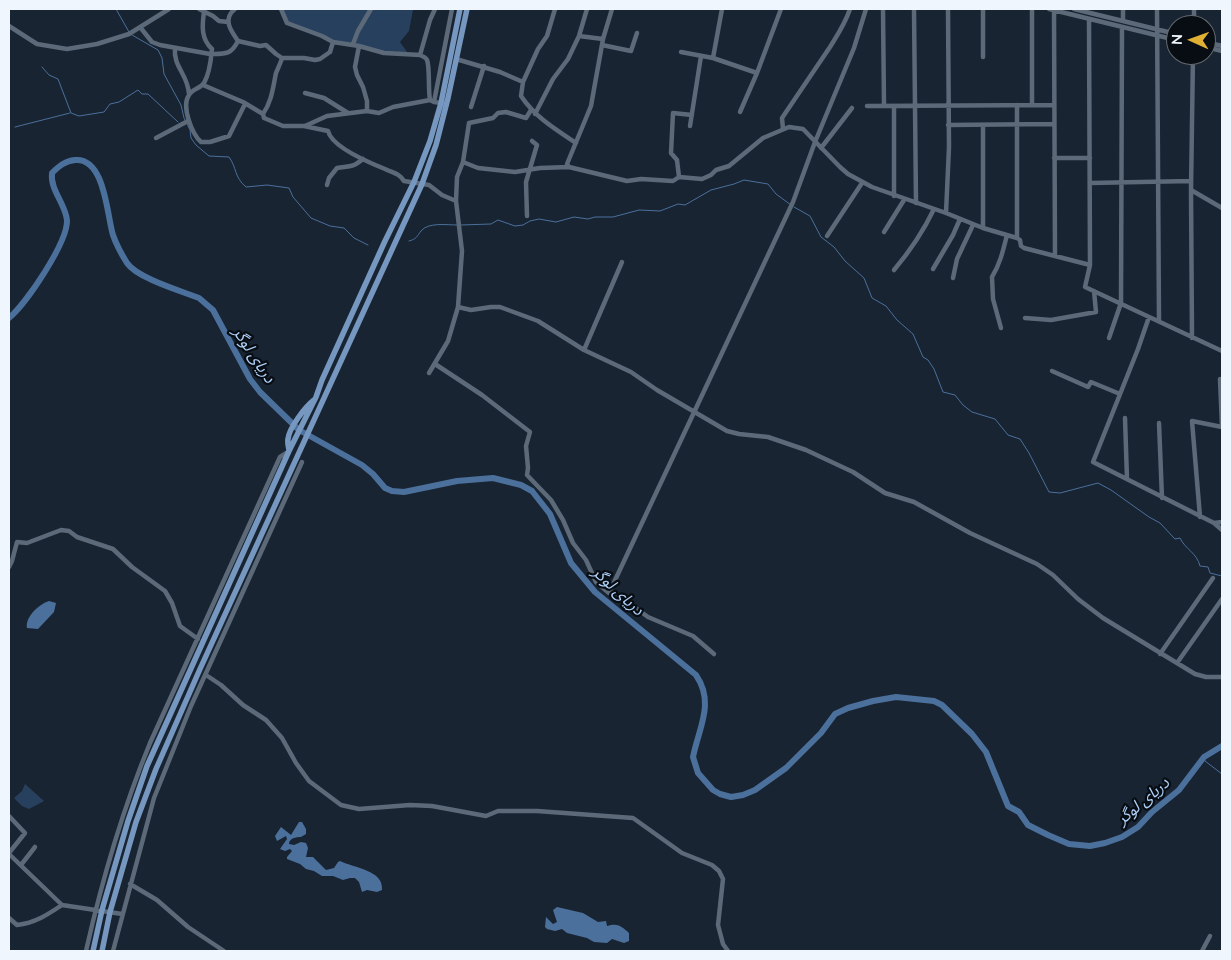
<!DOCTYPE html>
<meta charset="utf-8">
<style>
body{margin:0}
#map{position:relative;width:1231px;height:960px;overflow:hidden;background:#192432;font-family:Lato,sans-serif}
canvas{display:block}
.frame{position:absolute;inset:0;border:10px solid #f0f6fd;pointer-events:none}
.north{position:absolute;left:1166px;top:15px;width:50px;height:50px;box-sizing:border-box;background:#080d13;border:1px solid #656a71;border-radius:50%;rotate:272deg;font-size:14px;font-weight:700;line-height:20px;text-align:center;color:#f0f6fd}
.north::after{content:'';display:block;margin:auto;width:18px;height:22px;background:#e0b034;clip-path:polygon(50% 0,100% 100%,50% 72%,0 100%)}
</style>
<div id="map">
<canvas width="1231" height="960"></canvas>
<div class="frame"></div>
<div class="north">N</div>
</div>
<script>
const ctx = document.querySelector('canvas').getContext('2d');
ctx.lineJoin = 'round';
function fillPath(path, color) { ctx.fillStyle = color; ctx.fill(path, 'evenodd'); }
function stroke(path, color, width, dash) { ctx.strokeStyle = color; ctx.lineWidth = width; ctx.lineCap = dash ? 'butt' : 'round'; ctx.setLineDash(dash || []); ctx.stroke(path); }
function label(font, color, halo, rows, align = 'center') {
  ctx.font = font + ' Lato,"Noto Sans Arabic",sans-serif'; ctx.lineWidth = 4.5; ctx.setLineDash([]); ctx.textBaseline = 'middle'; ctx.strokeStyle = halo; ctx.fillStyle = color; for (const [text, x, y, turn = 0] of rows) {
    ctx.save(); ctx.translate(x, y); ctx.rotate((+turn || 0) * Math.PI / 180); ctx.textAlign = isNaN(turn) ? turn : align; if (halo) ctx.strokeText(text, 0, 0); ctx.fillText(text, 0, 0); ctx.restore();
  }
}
const green = new Path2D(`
 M281 9H409L413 10 409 31 400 42 410 56 346 45 287 23Z
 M25 784 44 801 29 809 22 806 14 798 22 791Z`);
const water = new Path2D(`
 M49 601 56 603 54 612 38 629 27 628C25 617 39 604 49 601Z
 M299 822H302L306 829V834L301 837C296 837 289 838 289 844L294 845 301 842 306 843 308 848 306 857H313L326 870 334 868 338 862 340 861C354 868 384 870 382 890L377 892 367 890 362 892 359 882 355 878H350L343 880 333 876H322L314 871 306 869 300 864 287 859V857L292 851 290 849 285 851 280 849 287 839 286 836 277 841 275 836 281 827 291 835Z
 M557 907 583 913 598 922 606 921 607 926C618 923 621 926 629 933V941L624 943 612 939 607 943 594 942 587 938 567 933 562 929 555 931 547 929 545 927 546 917 553 924 557 922 553 910Z`);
const stream = new Path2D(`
 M116 9 129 32
 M132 35 158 50 162 58 164 74 181 105 184 118 190 130 191 138 196 145 209 156 229 157C237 168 234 177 246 187L267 185 289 188 293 197 311 218 330 226 344 228 354 238 368 245
 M42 67 49 75 58 79 71 113 79 116 104 112 110 104 119 102 138 90 142 94H148L178 122
 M15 127 70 113
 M794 207 810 216 821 237 834 247 845 261 864 278 872 298 886 306 897 320 913 334 923 357 928 360 934 369 943 392 955 395 963 405 972 412 995 419 1008 435 1020 439 1029 453 1049 492 1060 493 1098 483 1111 490 1149 517 1160 523 1175 539 1180 538C1185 549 1197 553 1200 566L1208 567 1210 573 1222 576
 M461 225 491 224 498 220 515 226 523 225 530 221 539 219 556 222 574 217 588 219 595 217H613L639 210 660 211 678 204 685 205 711 190 734 184 744 180 768 184 776 194 791 205
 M409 241C417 239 417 236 421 231 428 222 447 225 457 225
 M1204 757 1205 761 1222 774`);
const river = new Path2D(`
 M9 318C26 304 68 242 67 220 65 203 50 190 52 173 59 166 65 161 75 160 105 157 107 216 113 235 116 244 122 255 127 263 137 278 181 291 199 298L213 310 250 379 260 392 299 430 362 465 373 474 385 488 392 491 404 492 457 481 493 478 521 485 532 491 550 514 571 563 595 592 696 675C715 703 699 727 693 757L698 773 713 790 720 794 731 797 743 795 755 790 786 768 821 733 835 714 848 708 873 701 896 697 934 701 942 705 972 734 986 752 1008 806 1019 812 1028 825 1048 835 1069 844 1090 846 1105 843 1122 837 1138 827 1152 812 1179 790 1204 757 1222 746`);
const minor = new Path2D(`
 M199 9 213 16 219 21 228 22
 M235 9C222 19 231 31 238 41
 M281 9 287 23 322 36 333 42 359 46 384 53 420 55C423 57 426 57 427 60 430 67 428 90 430 100L434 102 441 103
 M555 9 547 36 538 49 523 82 521 96C535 117 555 129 576 143
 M722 9 713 58 757 73
 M883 9 884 106
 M914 9 916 203
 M1049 9 1176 40
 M1074 9 1176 34
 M1123 9V21
 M1157 9 1159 321
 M1194 9V25
 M1054 10 1055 256
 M204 12C202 26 201 39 212 49 211 59 210 73 204 83 200 89 192 89 189 95 181 106 192 134 201 142H210L229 136 245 104
 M1089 19 1090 265
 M9 26 37 44 67 49 97 44 129 34 169 9
 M140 27 152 42 160 45 210 54
 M579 36 603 39
 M1206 42 1222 46
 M353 44 358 31 371 9
 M602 45 631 51 637 33
 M359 46 355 67 357 75 363 87 367 101V111
 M1206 47 1222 51
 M175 48C173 67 188 74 189 94
 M681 52 713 58
 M211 54C225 54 231 55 238 41L260 46 266 45 276 54 282 58H304L315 60 320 59 330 52 333 42
 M420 55 430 20 435 9
 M983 57V9
 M282 58C281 62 278 68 276 73 273 87 272 101 263 114L264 118 283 126H304L328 131C332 147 370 163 385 169 393 173 399 173 404 181L429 185 442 195 456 201
 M456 59 500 72 523 82
 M203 85 243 102 263 114
 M305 93 324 98 348 113
 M434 102 452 9
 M1017 105V238
 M1032 105V9
 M867 106 1053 105
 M894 106V196
 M471 107 484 66
 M740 112 757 73 781 9
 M535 114 553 79 568 59 579 36 587 9
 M948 125 1054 124
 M983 125V228
 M305 126 327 116 367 111 379 113 393 107 430 100
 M690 126 701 56
 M783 129 782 118C798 94 814 71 830 47 838 34 845 24 850 9
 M156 138 188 121
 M821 148 852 108
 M1054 158H1090
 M463 162 478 168 515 172 540 168 569 167 627 181 641 179 673 181 679 177 702 179 711 175 716 170 729 166 763 138 789 127 803 129 840 167 848 174 872 187 946 213 983 228 1017 238 1020 240 1021 246 1024 248 1090 265 1085 287 1222 351
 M569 167 567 164 591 106 603 39 612 9
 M679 177 677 160 671 153 673 113 692 115
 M1090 183 1191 181
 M327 185 329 178 337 168C350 166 352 168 363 159
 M1191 190 1222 208
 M946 213 949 147 948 9
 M527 216 526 182 537 145 532 141
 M884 232 904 200
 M827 236 862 183
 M933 269 953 235 960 219
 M894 270C910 251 923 232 934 209
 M953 278 957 259 973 225
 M458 307 471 310 491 307H500L538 321 584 350 631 372 657 390 727 431 739 434 768 437 806 450 853 472 885 493 914 502 970 533 1037 564 1053 575 1078 599 1103 618 1195 674 1206 677H1222
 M1149 317 1138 349 1093 462 1214 523 1222 530
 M1025 318 1051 320 1096 312 1094 291
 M1001 328 993 299 992 277C1000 264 1003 251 1007 235
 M1109 338 1121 303 1122 27
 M1192 338 1191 190 1193 55
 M584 350 622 262
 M435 364 482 395 530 432 526 446 528 468 527 475 551 500 563 520 573 543 586 560 596 582 609 593 622 598 648 617 693 636 714 654
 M1052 371 1088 387 1091 382 1120 394
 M429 373 448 341 458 307 462 251 456 201 457 177 463 162 469 123 493 118 498 113 506 112 526 118 531 110
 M1220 379 1222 427
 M1125 418 1127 479
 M1159 423 1162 498
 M1200 517 1192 421 1222 427
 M1214 523 1222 522
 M9 567 12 561 17 542 27 543 61 530 69 531 77 537 113 549 132 567 165 591 172 603 180 626 198 639
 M609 593 793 202 815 142 854 48 866 9
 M1160 654 1213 578
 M1177 663 1222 599
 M206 675 221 685 243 705 266 720 282 738 296 763 309 781 341 805 359 809 410 805 432 806 486 816 498 811H537L633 818 682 853 712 865 719 871 723 879 718 925 723 944 728 951
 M9 853 25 833 9 816
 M9 854 62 905
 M21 865 35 847
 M130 884 157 900 188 927 224 951
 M9 918 17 925C35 923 47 915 62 905L122 914
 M86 951C102 880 122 811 150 743L280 457 288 452
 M113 951 154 798 191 706 302 462
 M1202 951 1210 936`);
const major = new Path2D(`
 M289 451C289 448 287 443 288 439 289 428 305 407 314 400
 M93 951 102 910 128 821 147 766 289 451 316 397 322 380 385 241 414 182 430 141 441 103 460 9
 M102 951 110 912 136 822 156 769 200 669 422 184 436 145 448 98 467 9`);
const waterNames = [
 ["دریای لوگر",254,355,57],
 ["دریای لوگر",618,591,43],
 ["دریای لوگر",1143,801,-40]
];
fillPath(green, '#27405d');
fillPath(water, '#4b709c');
stroke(stream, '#4b709c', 1);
stroke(river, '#4b709c', 6);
stroke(minor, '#5c6979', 4.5);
stroke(major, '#7697bf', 5.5);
label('italic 16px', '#afd0f8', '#080d13', waterNames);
</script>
